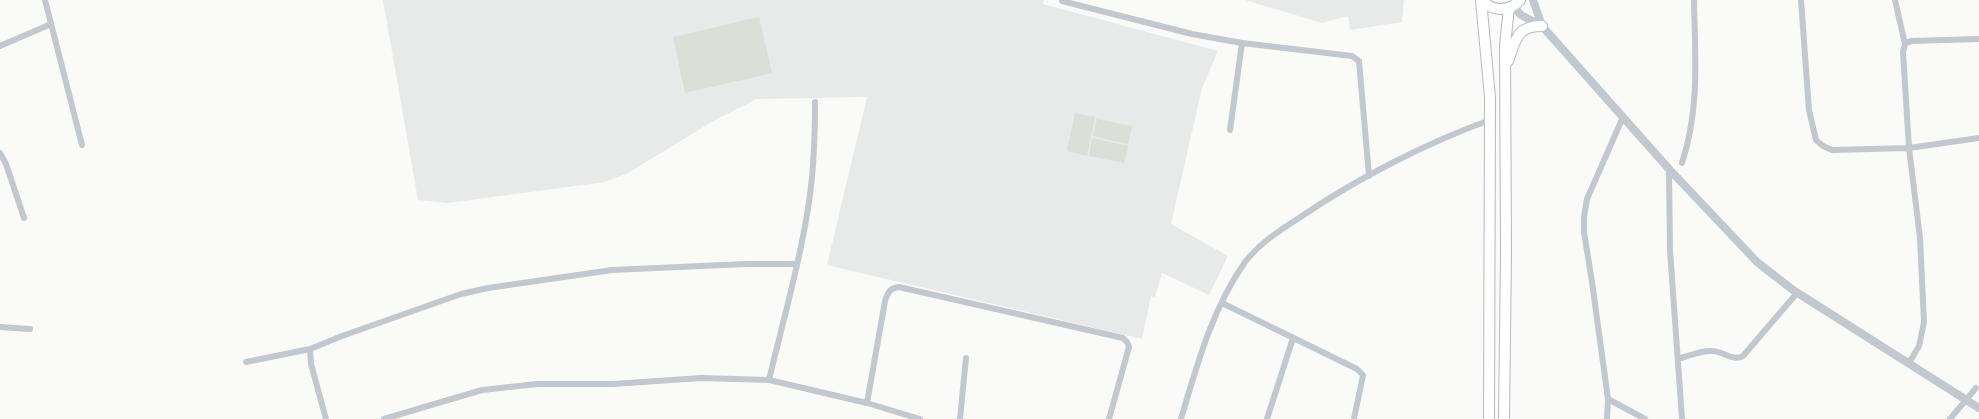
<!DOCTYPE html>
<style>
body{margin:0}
canvas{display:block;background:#fafaf8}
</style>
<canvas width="1979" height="419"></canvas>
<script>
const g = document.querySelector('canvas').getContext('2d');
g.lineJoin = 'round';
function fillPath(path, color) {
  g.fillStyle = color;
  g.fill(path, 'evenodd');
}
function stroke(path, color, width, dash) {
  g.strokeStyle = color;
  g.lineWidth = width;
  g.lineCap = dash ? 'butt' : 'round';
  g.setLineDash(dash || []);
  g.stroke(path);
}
fillPath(new Path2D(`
 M383 0H1044L1043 4 1218 51 1202 88 1171 224 1228 256 1209 295 1162 273 1155 297 1151 296 1142 339 827 265 867 97 757 99 715 120 628 173 605 182 448 203 418 200Z
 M1245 0H1404L1402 22 1350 30 1348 16 1322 23Z`), '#e8e9e9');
fillPath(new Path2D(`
 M759 17 772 73 685 93 673 37Z
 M1075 113 1095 117 1087 156 1067 151Z
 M1097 119 1132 126 1128 144 1093 136Z
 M1092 138 1128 146 1124 163 1089 156Z`), '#dadfd7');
const primary = new Path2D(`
 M1481 0 1490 97 1489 419
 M1482 0C1492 12 1509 12 1520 0
 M1508 61C1516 40 1516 26 1542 26
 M1504 419 1506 253 1505 45 1509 8`);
stroke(primary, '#b5babe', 12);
stroke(new Path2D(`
 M45 0 82 145
 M1801 0 1809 110 1816 140 1823 146 1832 150 1909 148 1979 138
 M1895 0 1905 44
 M1062 1 1192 34 1242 43 1352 56 1359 61 1369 176
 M0 46 51 24
 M1623 117 1587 199 1584 217V232L1592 282 1608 399 1645 419
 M1230 130 1242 43
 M0 153 6 164 24 218
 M1682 163C1700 108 1695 57 1694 0
 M1669 169 1670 250 1682 419
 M1222 303 1357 369 1363 375 1354 419
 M0 327 30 329
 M310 349 311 364 326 419
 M1678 359C1689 356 1701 350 1712 351 1723 351 1733 362 1743 356L1797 293
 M246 362 310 349 342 336 461 294 488 288 612 270 746 264H797
 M1909 363 1919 346 1924 322 1920 238 1909 148 1903 52 1905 44 1911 41 1979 39
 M769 380C783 321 800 262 809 202 814 169 815 136 815 102
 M867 403 885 301C888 292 890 288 899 287L1123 338 1127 342 1129 347 1109 419
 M384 419 482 390 537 384H613L701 378 769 380 867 403 920 419
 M960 419 966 358
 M1181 419C1197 365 1212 309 1245 262 1259 244 1280 230 1299 218 1356 179 1426 143 1490 120
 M1267 419 1293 338
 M1607 419 1608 399
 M1950 419 1976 388`), '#c3c8cc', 6);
stroke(new Path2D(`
 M1533 0 1542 26
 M1513 6 1521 15 1542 26 1669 169 1757 262 1793 290 1979 408`), '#c3c8cc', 8);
stroke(primary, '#fff', 10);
</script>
